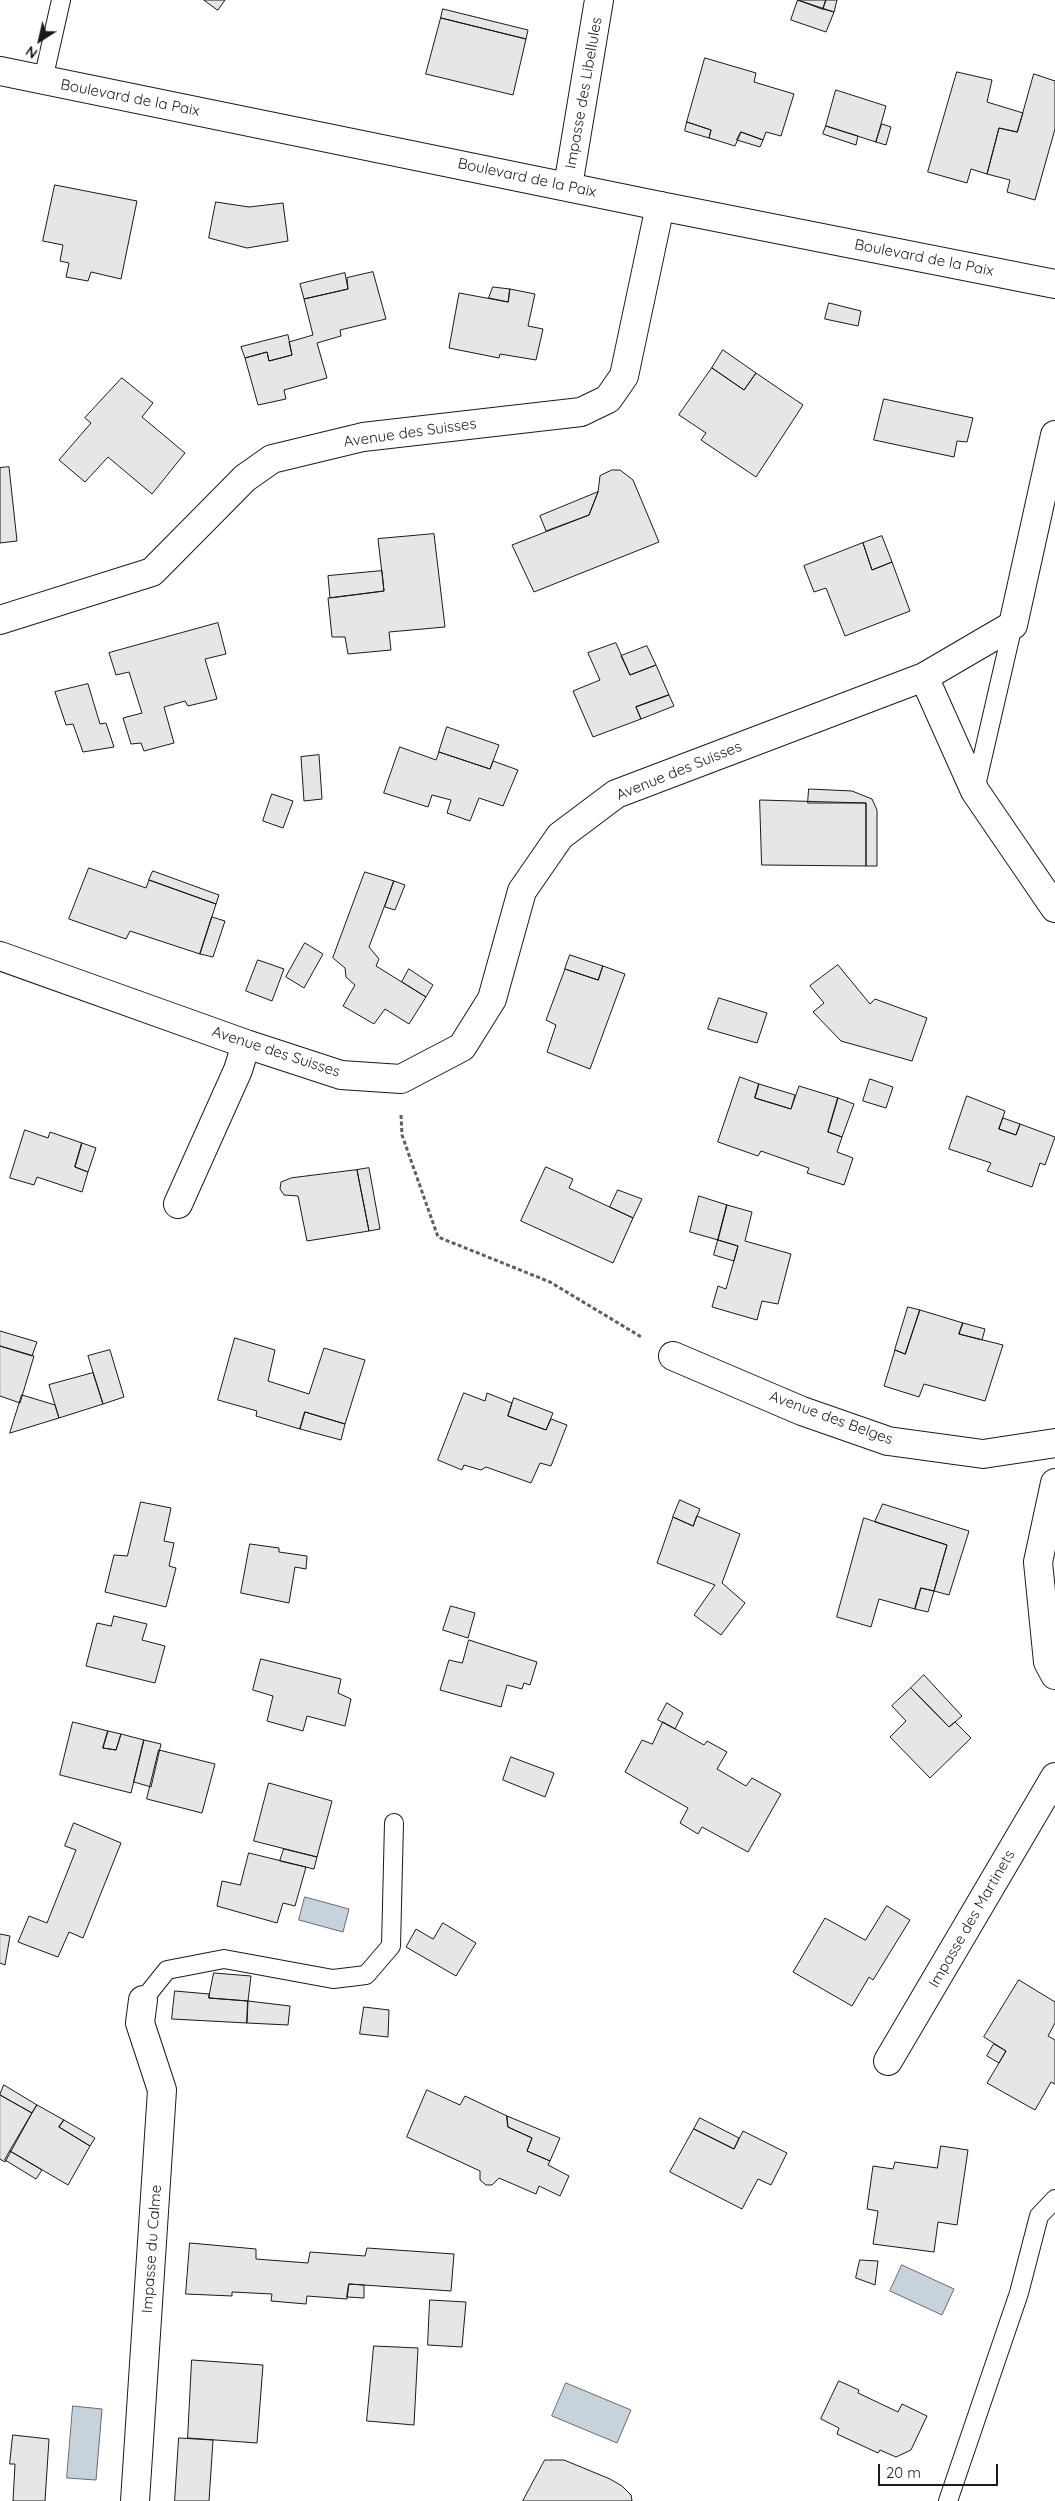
<!DOCTYPE html>
<style>
body{margin:0}
#map{position:relative;width:1055px;height:2501px;overflow:hidden;background:#fff;font-family:Quicksand,sans-serif}
canvas{display:block}
.north{position:absolute;left:15px;top:15px;width:50px;height:50px;-webkit-text-stroke:4px #fff;paint-order:stroke;rotate:215deg;font-size:14px;font-weight:700;line-height:20px;text-align:center;color:#1a1a1a}
.north::after{content:'';display:block;margin:auto;width:18px;height:22px;background:#1a1a1a;clip-path:polygon(50% 0,100% 100%,50% 72%,0 100%)}
.scale{position:absolute;left:878px;top:2464px;width:120px;height:22px;box-sizing:border-box;border:2px solid #1a1a1a;border-top:0;padding-left:6px;font-size:15px;line-height:18px;white-space:nowrap;color:#1a1a1a;-webkit-text-stroke:4px #fff;paint-order:stroke}
</style>
<div id="map">
<canvas width="1055" height="2501"></canvas>
<div class="north">N</div>
<div class="scale">20 m</div>
</div>
<script>
const g = document.querySelector('canvas').getContext('2d');
g.lineJoin = 'round';
function fillPath(path, color) {
  g.fillStyle = color;
  g.fill(path, 'evenodd');
}
function stroke(path, color, width, dash) {
  g.strokeStyle = color;
  g.lineWidth = width;
  g.lineCap = dash ? 'butt' : 'round';
  g.setLineDash(dash || []);
  g.stroke(path);
}
function label(font, color, halo, rows, align = 'center') {
  g.font = font + ' Quicksand,sans-serif';
  g.lineWidth = 4;
  g.setLineDash([]);
  g.textBaseline = 'middle';
  g.strokeStyle = halo;
  g.fillStyle = color;
  for (const [text, x, y, turn = 0] of rows) {
    g.save();
    g.translate(x, y);
    g.rotate((+turn || 0) * Math.PI / 180);
    g.textAlign = isNaN(turn) ? turn : align;
    if (halo) g.strokeText(text, 0, 0);
    g.fillText(text, 0, 0);
    g.restore();
  }
}
const water = new Path2D(`
 M305 1897 349 1909 343 1932 299 1920Z
 M902 2265 954 2289 942 2315 890 2291Z
 M566 2383 631 2410 617 2443 552 2416Z
 M73 2406 102 2409 96 2480 67 2478Z`);
fillPath(water, '#c6d2dc');
stroke(water, '#6a6a6a', 1);
const building = new Path2D(`
 M204 0H225L218 10Z
 M798 0H826L823 9Z
 M798 0 834 12 826 32 791 20Z
 M826 0H837L834 12 823 9Z
 M443 9 528 30 526 39 441 18Z
 M441 18 526 39 513 95 426 74Z
 M705 58 756 73 754 82 794 94 781 136 766 132 763 140 741 132 735 146 709 138 711 130 687 122Z
 M957 72 992 80 987 102 1023 113 1017 132 999 128 987 174 971 169 967 183 928 172Z
 M1034 74 1055 81V129L1035 200 1007 192 1010 180 987 174 999 128 1017 132Z
 M836 90 886 106 876 142 826 126Z
 M687 122 711 130 709 138 685 131Z
 M882 124 891 127 886 145 876 142Z
 M826 126 858 136 856 145 823 134Z
 M741 132 763 140 760 147 737 140Z
 M55 185 137 201 121 279 91 272 88 281 66 277 69 263 60 261 63 245 43 241Z
 M216 202 249 207 283 203 288 241 247 248 209 238Z
 M373 272 386 319 340 330 341 336 317 343 327 378 284 390 286 399 258 405 245 358 267 352 269 361 292 355 289 342 313 335 304 299 348 289 347 278Z
 M345 273 348 289 304 299 300 284Z
 M493 287 510 289 508 302 489 298Z
 M510 289 535 294 528 326 543 329 536 360 500 354 499 358 449 348 459 293 508 302Z
 M829 303 861 311 858 326 825 319Z
 M288 335 292 355 269 361 267 352 245 358 241 347Z
 M723 350 756 373 744 390 712 368Z
 M712 368 744 390 756 373 803 405 756 477 701 440 706 433 679 415Z
 M122 378 153 403 142 417 185 453 152 494 108 457 85 482 59 460 91 423 85 418Z
 M884 399 973 418 967 442 957 441 954 457 874 440Z
 M9 467 17 541 0 543V468Z
 M612 470H620L633 480 659 542 534 592 512 545 589 515 598 492 600 476Z
 M598 492 589 515 546 531 540 516Z
 M434 534 445 627 389 632 391 650 348 654 345 637H332L328 598 384 591 378 539Z
 M882 536 892 562 872 570 863 543Z
 M863 543 872 570 892 562 910 611 845 636 826 588 814 592 804 566Z
 M382 571 384 591 330 598 328 576Z
 M218 623 226 654 205 659 217 699 188 706 185 701 164 707 174 743 144 751 141 743 131 744 123 718 142 713 129 672 116 675 109 653Z
 M616 643 630 675 656 665 669 695 636 707 641 719 593 737 573 691 600 680 588 653Z
 M647 646 656 665 630 675 621 656Z
 M88 684 100 724 106 723 114 747 83 752 73 724 66 725 55 692Z
 M669 695 674 706 641 719 636 707Z
 M447 727 499 745 490 769 439 752Z
 M400 747 436 760 439 752 490 769 493 761 518 770 503 806 479 798 470 821 447 813 451 800 432 795 428 807 384 793Z
 M319 755 322 799 304 801 301 757Z
 M809 789 852 791 872 799 877 810V866H866V803H808Z
 M272 794 293 801 283 828 263 821Z
 M760 800 866 803V866L762 865Z
 M89 868 146 888 149 880 216 904 200 954 130 931 126 939 69 919Z
 M153 871 219 895 216 904 149 880Z
 M365 872 394 881 369 947 379 959 376 966 426 997 409 1024 385 1009 374 1024 343 1006 355 985 346 977 345 968 333 958Z
 M394 881 405 885 395 910 385 907Z
 M212 917 225 921 213 957 200 954Z
 M305 943 323 954 304 988 286 977Z
 M570 955 603 966 598 980 565 969Z
 M258 960 284 969 272 1001 246 991Z
 M838 965 870 1004 875 999 927 1018 912 1061 841 1041 813 1012 824 1003 810 986Z
 M603 966 625 974 590 1069 547 1052 556 1025 546 1020 565 969 598 980Z
 M409 969 433 985 426 997 402 982Z
 M719 998 767 1013 757 1043 708 1029Z
 M740 1077 759 1084 755 1098 791 1109 799 1086 838 1098 828 1132 842 1137 837 1152 853 1158 844 1185 807 1173 809 1168 761 1151 758 1156 718 1142Z
 M870 1079 893 1087 886 1108 863 1101Z
 M759 1084 795 1095 791 1109 755 1098Z
 M967 1096 1005 1111 999 1129 1016 1135 1020 1124 1055 1137 1045 1165 1040 1163 1032 1187 987 1171 991 1163 949 1149Z
 M838 1098 854 1104 842 1137 828 1132Z
 M1003 1118 1020 1124 1016 1135 999 1129Z
 M25 1130 48 1138 50 1132 82 1143 75 1167 88 1172 82 1192 37 1177 34 1185 10 1178Z
 M82 1143 96 1148 88 1172 75 1167Z
 M546 1167 573 1179 569 1188 633 1218 613 1263 521 1221Z
 M369 1168 380 1229 369 1231 357 1170Z
 M357 1170 369 1231 307 1241 298 1196 284 1195 280 1189 281 1182 291 1178Z
 M618 1190 642 1199 633 1218 610 1207Z
 M699 1196 727 1205 718 1240 690 1232Z
 M727 1205 752 1212 745 1241 791 1254 778 1304 762 1301 757 1320 712 1307 718 1286 726 1289 738 1246 718 1240Z
 M718 1240 738 1246 734 1261 714 1255Z
 M908 1307 920 1310 905 1354 895 1350Z
 M920 1310 963 1323 959 1334 1003 1345 985 1401 924 1384 919 1397 884 1386 895 1350 905 1354Z
 M963 1323 985 1329 982 1340 959 1334Z
 M0 1331 37 1342 32 1356 0 1346Z
 M235 1338 275 1350 268 1381 309 1394 324 1348 365 1360 345 1424 305 1412 300 1429 256 1416 257 1411 218 1400Z
 M0 1346 34 1356 20 1403 0 1396Z
 M110 1350 124 1397 103 1404 88 1356Z
 M93 1373 103 1404 59 1418 49 1385Z
 M464 1393 485 1401 487 1393 512 1403 508 1416 546 1430 551 1419 567 1425 551 1466 540 1463 531 1483 486 1467 481 1470 464 1465 462 1470 438 1460Z
 M22 1395 55 1405 59 1418 10 1433Z
 M514 1398 553 1413 546 1430 508 1416Z
 M305 1412 345 1424 341 1440 300 1429Z
 M680 1500 700 1509 693 1526 673 1517Z
 M141 1502 171 1508 164 1541 174 1543 169 1566 176 1568 166 1607 105 1592 114 1555 127 1556Z
 M883 1504 969 1531 949 1595 934 1591 947 1545 875 1522Z
 M697 1516 740 1534 722 1583 745 1603 721 1635 694 1615 715 1585 657 1563 673 1517 693 1526Z
 M864 1518 947 1545 934 1591 921 1588 915 1609 879 1599 871 1627 837 1617Z
 M250 1544 279 1548V1552L307 1556 306 1569 295 1567 289 1603 241 1593Z
 M921 1588 934 1591 928 1612 915 1609Z
 M451 1606 475 1613 468 1638 443 1630Z
 M114 1616 147 1624 142 1640 165 1646 155 1683 86 1666 97 1623 111 1626Z
 M469 1640 537 1662 530 1685 524 1683 522 1689 507 1685 501 1707 440 1690 449 1660 462 1663Z
 M261 1659 341 1679 338 1693 351 1699 345 1726 307 1716 303 1731 267 1721 273 1696 253 1690Z
 M924 1675 962 1716 949 1727 911 1688Z
 M911 1688 949 1727 955 1722 971 1738 930 1778 890 1737 906 1721 892 1706Z
 M667 1703 683 1713 675 1729 658 1720Z
 M73 1722 108 1731 103 1748 116 1750 121 1734 144 1740 131 1793 60 1775Z
 M663 1722 704 1745 707 1741 727 1752 717 1769 746 1786 752 1778 781 1794 748 1852 702 1827 698 1834 680 1823 688 1808 625 1772 642 1740 652 1744Z
 M108 1731 121 1734 116 1750 103 1748Z
 M144 1740 161 1744 151 1787 134 1782Z
 M159 1750 215 1764 202 1813 147 1799Z
 M511 1757 554 1773 545 1797 503 1780Z
 M269 1783 332 1801 317 1857 254 1841Z
 M74 1823 121 1843 83 1938 69 1932 58 1957 18 1942 29 1916 47 1923 76 1850 65 1846Z
 M284 1849 317 1857 314 1869 280 1861Z
 M249 1853 306 1867 295 1906 283 1903 277 1923 217 1906 222 1881 240 1885Z
 M887 1906 910 1920 873 1980 869 1977 852 2006 793 1972 825 1918 865 1940Z
 M443 1923 476 1943 456 1976 406 1947 416 1929 433 1939Z
 M0 1934 10 1936 5 1965 0 1963Z
 M214 1973 251 1976 248 2001 209 1998Z
 M1019 1980 1055 2002V2023L1048 2036 1055 2040V2084L1051 2082 1035 2110 987 2083 1006 2051 984 2037Z
 M175 1991 209 1994V1998L248 2001 247 2023 172 2019Z
 M248 2001 290 2006 288 2025 247 2023Z
 M364 2007 389 2010 388 2037 360 2034Z
 M994 2044 1006 2051 999 2063 987 2056Z
 M4 2085 37 2105 32 2113 0 2095Z
 M427 2090 460 2105 465 2096 507 2116 508 2127 532 2138 527 2151 550 2161 548 2165 569 2176 560 2196 539 2186 536 2194 499 2178 492 2185H486L480 2180V2171L407 2137Z
 M0 2095 32 2113 5 2162 0 2159Z
 M37 2105 64 2120 59 2127 90 2146 68 2185 10 2151Z
 M507 2116 560 2138 550 2161 527 2151 532 2138 508 2127Z
 M700 2118 739 2138 734 2149 694 2129Z
 M64 2120 95 2138 90 2146 59 2127Z
 M694 2129 734 2149 743 2131 787 2153 771 2185 758 2179 742 2209 670 2172Z
 M941 2146 968 2150 957 2225 938 2222 934 2252 873 2244 878 2211 867 2209 873 2166 893 2169 895 2162 937 2168Z
 M10 2151 42 2170 36 2179 5 2160Z
 M190 2243 256 2249V2259L308 2263 310 2252 365 2256 367 2248 454 2254 451 2291 349 2284 347 2299 307 2296 306 2304 271 2301 272 2294 232 2292V2296L186 2294Z
 M860 2260 878 2261 875 2285 856 2278Z
 M349 2284 364 2285V2298L347 2297Z
 M430 2300 466 2302 462 2347 428 2345Z
 M374 2346 418 2348 414 2425 367 2421Z
 M192 2360 263 2365 257 2443 188 2438Z
 M839 2381 859 2390 858 2393 898 2412 902 2404 927 2416 911 2450 896 2457 880 2450 878 2453 837 2434 839 2428 821 2419Z
 M13 2435 49 2439 45 2501H13L15 2464H10Z
 M179 2438 213 2440 209 2501H175Z
 M545 2460H564L610 2479 622 2486 631 2495 632 2501H523Z`);
fillPath(building, '#e6e6e6');
stroke(building, '#1a1a1a', 1);
const service = new Path2D(`
 M43 80 61 0
 M975 790 1013 625
 M143 2000 167 1970 224 1959 333 1979 366 1975 391 1946 394 1823
 M948 2501 1019 2293 1039 2216 1055 2199`);
const minor = new Path2D(`
 M568 186 599 0
 M0 620 152 572 245 478 272 459 363 437 581 412 608 399 624 376 660 206
 M924 677 975 791 1055 908
 M0 956 246 1044 341 1075 401 1079 462 1047 492 999 522 891 560 836 616 794 924 677 1013 625 1055 435
 M178 1204 238 1070 246 1044
 M673 1356 802 1411 888 1441 983 1454 1055 1443
 M1055 1483 1038 1562 1048 1662 1055 1675
 M888 2061 1055 1777
 M135 2501 162 2090 140 2023 143 2000`);
const tertiary = new Path2D(`
 M0 71 660 206 1055 284`);
stroke(service, '#1a1a1a', 20);
stroke(minor, '#1a1a1a', 30);
stroke(tertiary, '#1a1a1a', 30);
stroke(new Path2D(`
 M401 1115 402 1135 438 1237 550 1282 643 1338`), '#5f5f5f', 3, [4, 2.5]);
stroke(service, '#fff', 18);
stroke(minor, '#fff', 28);
stroke(tertiary, '#fff', 28);
label('15px', '#1a1a1a', '#fff', [
 ["Impasse des Libellules",584,93,-80],
 ["Boulevard de la Paix",130,98,11],
 ["Boulevard de la Paix",527,178,12],
 ["Boulevard de la Paix",924,258,11],
 ["Avenue des Suisses",410,433,-8],
 ["Avenue des Suisses",679,771,-22],
 ["Avenue des Suisses",276,1052,18],
 ["Avenue des Belges",831,1418,20],
 ["Impasse des Martinets",972,1919,-60],
 ["Impasse du Calme",152,2249,-86]
]);
</script>
